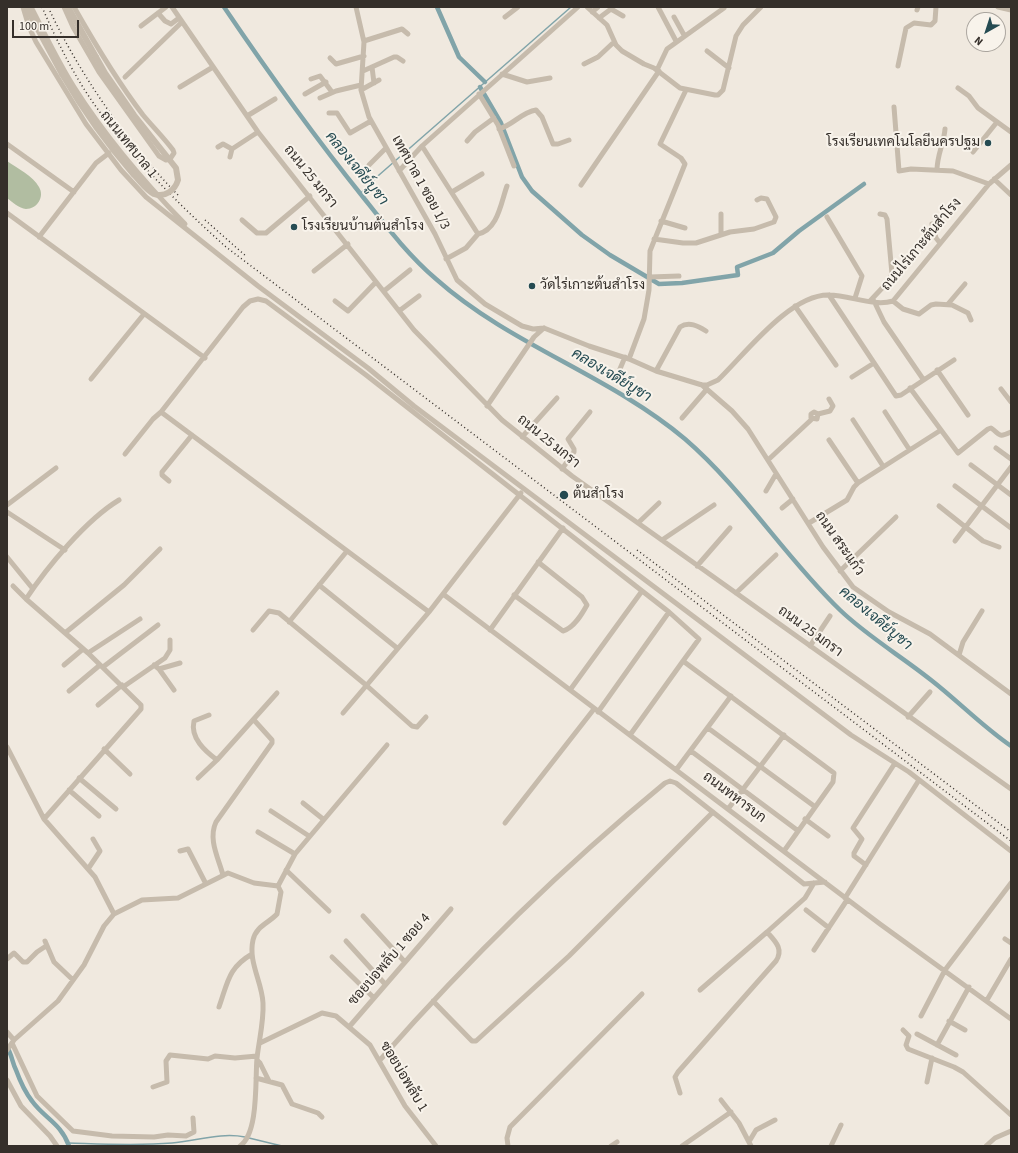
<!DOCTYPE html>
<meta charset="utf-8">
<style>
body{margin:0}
#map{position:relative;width:1018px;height:1153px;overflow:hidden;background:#f0e9df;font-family:"Source Sans 3",sans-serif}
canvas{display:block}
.frame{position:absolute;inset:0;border:8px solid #352f2a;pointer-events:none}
.north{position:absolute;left:966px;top:12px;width:40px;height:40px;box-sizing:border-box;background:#f8f3eb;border:1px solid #aaa59e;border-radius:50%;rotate:219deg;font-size:11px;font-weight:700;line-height:16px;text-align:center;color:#352f2a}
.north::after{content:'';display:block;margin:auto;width:14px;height:18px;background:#254b52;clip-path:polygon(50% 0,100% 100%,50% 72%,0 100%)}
.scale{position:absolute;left:12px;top:20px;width:67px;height:18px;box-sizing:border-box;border:2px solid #352f2a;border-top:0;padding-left:5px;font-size:12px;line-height:14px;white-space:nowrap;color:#352f2a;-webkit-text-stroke:3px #f8f3eb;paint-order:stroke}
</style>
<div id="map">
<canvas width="1018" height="1153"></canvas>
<div class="frame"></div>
<div class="north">N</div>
<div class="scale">100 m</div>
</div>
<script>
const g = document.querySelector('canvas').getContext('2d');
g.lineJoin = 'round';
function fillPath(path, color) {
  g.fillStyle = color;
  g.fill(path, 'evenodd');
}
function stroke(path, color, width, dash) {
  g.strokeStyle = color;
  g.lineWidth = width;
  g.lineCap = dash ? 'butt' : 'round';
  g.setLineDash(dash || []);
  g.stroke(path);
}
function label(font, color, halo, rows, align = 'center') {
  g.font = font + ' "Source Sans 3",Sarabun,sans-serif';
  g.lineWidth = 4;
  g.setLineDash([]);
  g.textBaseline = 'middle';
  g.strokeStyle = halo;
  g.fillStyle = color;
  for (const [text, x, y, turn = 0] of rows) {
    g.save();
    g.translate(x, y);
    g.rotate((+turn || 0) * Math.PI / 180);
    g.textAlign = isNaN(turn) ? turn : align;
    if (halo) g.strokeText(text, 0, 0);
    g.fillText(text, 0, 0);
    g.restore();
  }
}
fillPath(new Path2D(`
 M7 161C17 168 33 176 39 187 45 197 37 209 26 209 19 208 12 202 7 198Z`), '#b1bda1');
stroke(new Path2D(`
 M360 194 379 175 571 7
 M249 1138 282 1146
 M68 1143C102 1144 137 1146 172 1143 196 1141 221 1132 245 1137`), '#81a4a9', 1.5);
stroke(new Path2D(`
 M224 7C268 72 314 136 363 197 386 226 408 255 436 279 510 345 609 375 685 439 743 489 784 556 840 610 867 636 901 656 931 680 958 701 983 727 1011 746
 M437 7 459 57 485 82
 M480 87 501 123 522 177 532 191 582 235 610 255 659 284 682 283 738 275 737 267 773 253 799 231 864 184
 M7 1047C12 1055 12 1062 16 1070 20 1081 25 1092 32 1101 44 1118 61 1123 69 1146`), '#81a4a9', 4.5);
stroke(new Path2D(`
 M23 7 29 27 36 42 86 124 121 170 146 197 258 286 368 368 414 406 851 735 909 772 1011 851
 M31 7C45 34 58 62 74 87 105 136 145 183 185 224
 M64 7 73 27 99 72 159 156 166 160 170 159 174 153 173 150C164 138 153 127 143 115 117 81 95 44 74 7
 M172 7 258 132 414 330 502 420 572 476 1011 789
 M356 7 364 42 361 90 369 117 435 234 457 280 485 304 522 326 533 329 544 328 589 346 629 359 656 371 702 385H707L718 380C745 354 790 294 829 295 850 295 873 307 893 301L989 184 1011 165
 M587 7 607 25 616 45 622 51 644 64 654 68 680 88 715 95H718L723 90 736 36 743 25 761 7
 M658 7 676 41
 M998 7 1011 10
 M917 10 918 7
 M592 12 598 7
 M158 13 165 21 171 24 179 18
 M505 17 518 7
 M674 17 684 35
 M599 18 611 9 623 16
 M141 26 166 7
 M364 41 402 29 408 34
 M707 51 729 68
 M330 58 336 64 364 56
 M584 64 598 57 614 42
 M898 66 906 28 914 23 931 25 935 21 936 7
 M372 67 374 83
 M657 70 667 49 724 8
 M363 71 394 57H397L403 61
 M502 74 527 82 550 78
 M125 77 182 22
 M311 79 320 76 332 92
 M180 87 213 67
 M958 88 969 96 978 108 1011 132
 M361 90 379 80
 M305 94 326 82
 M479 94 498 125 514 166
 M320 98 336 91 361 85
 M894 107 899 171 911 169 953 171 989 184
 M329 113H337L350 133 371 121
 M247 116 275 99
 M499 129C513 125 522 112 536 110L542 117 553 144H558L569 140
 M467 141 475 132 494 118
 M7 144 74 192
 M422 146 478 234 466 248 446 259
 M218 147 223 144 232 149
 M973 152 997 122
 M230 157 232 149 258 132
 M369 165 386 148
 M937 170C937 155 944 143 945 129
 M399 171 422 146 578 7
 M994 179 1011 195
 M581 185 659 71
 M452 192 482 174
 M7 213 205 358
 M721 214V234
 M827 217 862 276 855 298
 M242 220 257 233H266L310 196
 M661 221 685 228
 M932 224 936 238 940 243
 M478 234C498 230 501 202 507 186
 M39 237 96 163 109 153
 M654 239 683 243H696L730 232 754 229 774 222 776 217 767 199 761 198 757 200
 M314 271 348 244
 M650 277 679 276
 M384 291 410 270
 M829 295 896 396 901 395 954 360
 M335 301 348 311 376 282
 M870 301 885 285 892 274 887 219 885 215 880 214
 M874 301 884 322 923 379
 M893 301 903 309 919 314 931 305 936 304 952 305 968 313 971 320
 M948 304 965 284
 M795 306 836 365
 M399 311 419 296
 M629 359 644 319 649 290 650 251 685 164 681 158 660 144 686 90
 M937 370 968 415
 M656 371 680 327C689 321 698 326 706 331
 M617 376 625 357
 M852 377 874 363
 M91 379 144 314
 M702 385 732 411 748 429 823 547 853 587 889 612 930 634 1011 694
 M910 388 941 430
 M1001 389 1011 402
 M487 406 534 337 544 328
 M885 412 909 449
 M818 414 817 419 811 418V414L814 412 818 414 830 411 833 406 829 399
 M682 418 707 389
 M853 420 883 466
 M522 437 557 398
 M829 440 858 483
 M996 448 1011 459
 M125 454 153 419 161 412
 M768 460 812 419
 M971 465 1011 495
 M562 469 574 452V449L568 439 590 412
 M169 481 162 475V472L192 435
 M955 486 1011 528
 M766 491 776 474
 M7 505 56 468
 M939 506 983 541 999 547
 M782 508 793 499
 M7 512 65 550
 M638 523 659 503
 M809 523 847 500 854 487 858 483 941 430 958 453 988 429 991 428C1001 435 998 438 1011 432
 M662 540 714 505
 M955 541 1011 467
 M7 557 33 589
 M697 566 730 528
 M840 571 896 517
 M319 585 397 648
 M13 586 26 599
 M736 593 776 555
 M443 594 880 924 1011 1019
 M514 595 563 631C574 628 582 614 587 605L582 597 538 562
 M429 612 161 412 243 307 250 301 258 299 266 301 366 375 669 612 699 639 683 661 834 773 833 782 784 851
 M289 622 347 551
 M253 630 269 611 279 613 366 685 412 726 417 727 426 717
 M490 630 563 528
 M65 633 124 585 160 549
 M810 646 830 616
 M88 653 140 619
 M959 655 963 642 982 611
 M64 665 83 649
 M154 665 159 669 180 663
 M103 667 158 625
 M159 669 174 690
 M123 687 165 658 170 650V640
 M570 690 642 591
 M69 691 100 665
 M98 705 122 685
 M598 712 669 612
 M343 713 429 612 521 493
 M209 715 194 721C190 738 205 751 217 760
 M908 717 930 692
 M708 728 814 806
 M630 735 683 661
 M7 747 44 819
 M104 749 130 774
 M691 751 797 830
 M676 770 731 696
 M79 778 116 809
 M198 778 217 760 277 693
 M69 790 99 816
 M303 803 323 819
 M728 809 784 735
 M271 811 309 836
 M805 819 828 836
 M505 823 594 709
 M258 832 295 854
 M180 851 188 849 206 884
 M866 865 854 856V853L862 839 853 828 895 763
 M88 869 100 851 93 839
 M286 870 329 911
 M223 875C218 857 208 839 216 822L272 743V740L254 720
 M278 886 295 854 387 745
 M845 898 919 780
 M806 910 829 928
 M114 914 95 877 44 819 141 709V705L88 653 26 599C47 567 86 520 119 500
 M363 916 404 961
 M1005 939 1011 943
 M45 941 54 962 73 980
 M346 941 385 984
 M814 950 847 900
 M332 957 373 997
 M7 959 14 953 23 962H27L37 952 46 946
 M700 990 767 932
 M987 1000 1011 959
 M433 1001 472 1041H476L569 956 713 812
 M219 1007C228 982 228 968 252 954
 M921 1016 945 970 1011 883
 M949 1021 965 1030
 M349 1027 451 909
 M903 1030 909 1036 906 1045 908 1049 954 1067 963 1072 1011 1115
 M7 1032 14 1040
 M917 1034 956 1055
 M12 1043 37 1096 73 1131 112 1136 154 1137 168 1135 186 1136 194 1132 193 1118
 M260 1043 322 1013 336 1016 370 1045 405 1106 436 1146
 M937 1045 969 987
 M7 1050 14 1040 58 1001 84 965 104 926 114 914 142 900 178 898 228 873 254 883 278 886 281 892 277 914C269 923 256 926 253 940 248 962 262 982 263 1003 264 1021 259 1040 257 1058 255 1079 259 1133 240 1146
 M257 1060 260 1063 269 1081
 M380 1060C466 962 564 866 665 783L670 781 676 783 804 884 825 882
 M256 1078 282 1085 292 1104 318 1113 322 1117
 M7 1080 21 1106 50 1136 57 1146
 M927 1082 932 1058
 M153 1087 167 1082 166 1061 170 1055 208 1059 215 1056 235 1058 257 1056
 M680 1093 675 1077 678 1072 776 961C784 949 775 941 767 932L805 898 814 883
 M721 1100 739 1123 751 1146
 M750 1140 756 1130 775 1120
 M508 1146 507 1138 510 1127 642 994
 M611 1146 617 1142
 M682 1146 731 1112
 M831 1146 841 1125
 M986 1146 995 1138 1011 1131`), '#c6bbac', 5);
stroke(new Path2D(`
 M26 7 62 74
 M68 7 96 57`), '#c6bbac', 6);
stroke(new Path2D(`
 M42 7C56 39 72 72 92 101 130 156 177 203 226 247L1011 841
 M50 11C80 75 130 147 180 197
 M205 220 247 257
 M637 550 1011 832`), '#352f2a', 1.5, [1, 3]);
stroke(new Path2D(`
 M62 74C83 110 107 144 134 175 140 181 146 190 154 194 165 198 175 190 178 180L176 168 134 115 105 73 96 57`), '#c6bbac', 6);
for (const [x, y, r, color] of [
 [988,143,4,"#254b52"],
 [294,227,4,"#254b52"],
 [532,286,4,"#254b52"],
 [564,495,5,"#254b52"]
]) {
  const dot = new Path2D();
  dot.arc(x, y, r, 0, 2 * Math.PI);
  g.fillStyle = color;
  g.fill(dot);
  stroke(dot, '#f8f3eb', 1.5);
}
label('14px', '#352f2a', '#f8f3eb', [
 ["โรงเรียนเทคโนโลยีนครปฐม",980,143,"right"],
 ["โรงเรียนบ้านต้นสำโรง",302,227],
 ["วัดไร่เกาะต้นสำโรง",540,286],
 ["ต้นสำโรง",573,495]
], 'left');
label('14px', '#352f2a', '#f8f3eb', [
 ["ถนนเทศบาล 1",128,145,51],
 ["ถนน 25 มกรา",310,177,51],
 ["เทศบาล 1 ซอย 1/3",420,183,61],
 ["ถนนไร่เกาะต้นสำโรง",922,245,-50],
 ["ถนน 25 มกรา",548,442,39],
 ["ถนน สระแก้ว",839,544,55],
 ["ถนน 25 มกรา",810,632,36],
 ["ถนนทหารบก",734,798,37],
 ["ซอยบ่อพลับ 1 ซอย 4",390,960,-49],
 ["ซอยบ่อพลับ 1",403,1077,59]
]);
label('italic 15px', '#254b52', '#f8f3eb', [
 ["คลองเจดีย์บูชา",356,169,51],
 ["คลองเจดีย์บูชา",611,376,31],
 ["คลองเจดีย์บูชา",875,619,40]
]);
</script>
